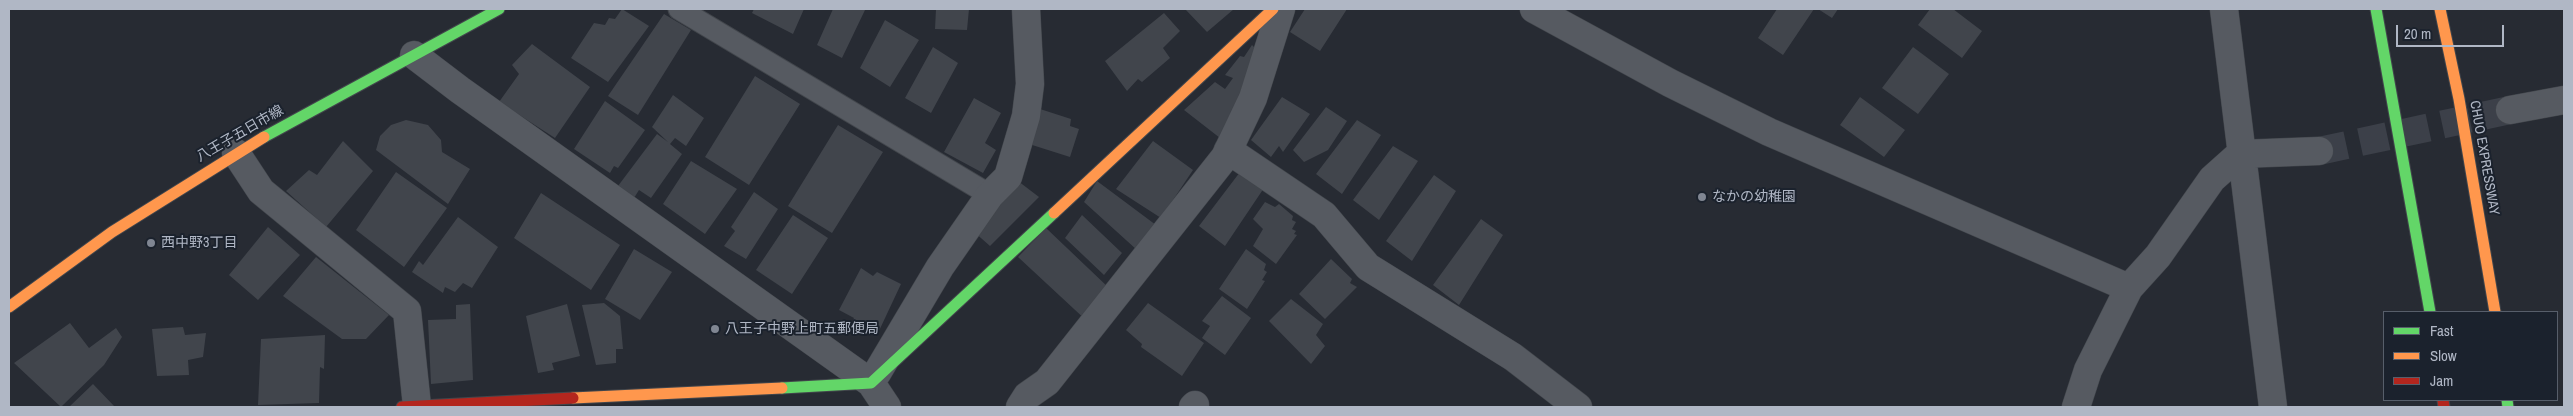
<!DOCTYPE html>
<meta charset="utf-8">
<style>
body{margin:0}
#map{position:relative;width:2573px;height:416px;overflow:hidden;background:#272b33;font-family:"Archivo Narrow",sans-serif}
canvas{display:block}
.frame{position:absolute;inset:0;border:10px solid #b0b7c5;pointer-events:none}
.legend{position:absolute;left:2383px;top:311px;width:175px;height:90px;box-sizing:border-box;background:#1b222d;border:1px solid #575e6a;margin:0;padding:6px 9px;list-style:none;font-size:15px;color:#b0b7c5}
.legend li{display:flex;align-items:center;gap:10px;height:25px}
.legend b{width:25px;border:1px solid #575e6a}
.scale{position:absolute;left:2396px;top:25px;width:108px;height:22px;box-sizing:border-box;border:2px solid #b0b7c5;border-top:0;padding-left:6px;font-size:15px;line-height:18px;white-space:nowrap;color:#b0b7c5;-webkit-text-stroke:4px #1b222d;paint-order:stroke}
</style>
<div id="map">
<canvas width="2573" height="416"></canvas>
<div class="frame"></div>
<ul class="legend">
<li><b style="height:6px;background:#63d668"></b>Fast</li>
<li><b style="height:6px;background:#ff974d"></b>Slow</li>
<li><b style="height:6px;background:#b3261e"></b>Jam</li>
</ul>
<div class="scale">20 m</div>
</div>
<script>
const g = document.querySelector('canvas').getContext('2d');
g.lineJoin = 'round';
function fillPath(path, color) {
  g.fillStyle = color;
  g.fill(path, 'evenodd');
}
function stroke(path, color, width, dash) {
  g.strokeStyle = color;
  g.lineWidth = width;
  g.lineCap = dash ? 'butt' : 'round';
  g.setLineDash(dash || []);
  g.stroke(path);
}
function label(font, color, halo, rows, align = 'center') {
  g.font = font + ' "Archivo Narrow","Noto Sans JP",sans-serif';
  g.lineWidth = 4;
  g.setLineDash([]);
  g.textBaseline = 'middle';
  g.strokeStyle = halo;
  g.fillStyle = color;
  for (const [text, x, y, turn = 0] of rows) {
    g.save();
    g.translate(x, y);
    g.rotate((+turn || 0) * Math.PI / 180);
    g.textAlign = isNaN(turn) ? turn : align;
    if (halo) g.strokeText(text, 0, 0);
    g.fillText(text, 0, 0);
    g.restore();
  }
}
fillPath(new Path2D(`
 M622 9 649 26 608 82 571 58 594 23 605 25 609 18 615 19Z
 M754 9H804L793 34 752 13Z
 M833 9 865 10 842 58 817 45Z
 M936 9H969L967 30 935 29Z
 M1185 9H1234L1207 32Z
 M1305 9H1347L1320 51 1290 32Z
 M1777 9H1814L1783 55 1758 38Z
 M1818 9H1838L1832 18Z
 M1930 9H1953L1982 31 1962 58 1918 25Z
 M1164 13 1180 31 1163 48 1170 58 1142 82 1138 79 1127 91 1105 61Z
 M664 14 691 30 638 115 608 96Z
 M885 20 919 40 890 87 860 68Z
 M532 44 590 87 555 138 499 102 519 74 512 65Z
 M1252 45 1261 54 1244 91 1238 96 1241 99 1220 138 1184 110 1215 82 1225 89 1233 78 1225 75 1240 56 1244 57Z
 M933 47 958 63 931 113 905 98Z
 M1913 47 1949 74 1918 114 1882 88Z
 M755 76 800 104 749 185 705 157Z
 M673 95 704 118 686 146 675 138 670 144 682 154 651 198 639 190 634 198 618 186 657 134 668 142 652 127Z
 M1282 97 1310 114 1283 152 1279 146 1271 157 1251 140Z
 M1860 97 1905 130 1884 157 1840 125Z
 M974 98 1001 113 985 143 996 150 983 173 944 152Z
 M605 101 645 130 618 168 614 166 610 173 574 149Z
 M1326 107 1347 121 1328 150 1304 162 1293 150Z
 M1040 109 1071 119 1070 126 1079 129 1070 157 1029 144Z
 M406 120 428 125 441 140 442 152 470 169 448 204 376 150 380 136 391 125Z
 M1357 120 1381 135 1342 194 1316 174Z
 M838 125 883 152 832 233 788 206Z
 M343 141 373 171 326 227 286 191 309 170 317 175Z
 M1153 141 1193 170 1161 218 1116 189Z
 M1393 146 1418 161 1379 220 1353 200Z
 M691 161 737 189 705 234 663 204Z
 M396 172 447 208 404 267 356 230Z
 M1240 172 1264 188 1225 246 1199 226Z
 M1434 175 1456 191 1412 261 1386 241Z
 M1018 181 1039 197 990 246 973 231Z
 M1097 181 1160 228 1137 250 1084 202Z
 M754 192 778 209 746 259 724 246 735 231 731 227Z
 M541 193 620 245 591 290 514 238Z
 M1265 202 1275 207 1279 204 1293 216 1292 220 1296 222 1292 229 1296 231 1294 234 1297 235 1276 264 1253 246 1263 229 1253 219Z
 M793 215 828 238 792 294 756 270Z
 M1082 215 1122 253 1104 275 1065 238Z
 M458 217 498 247 472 288 463 283 455 292 445 287 443 293 412 272 419 261 423 265Z
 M1481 219 1503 235 1459 305 1433 285Z
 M268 227 300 255 258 300 229 275Z
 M1046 228 1109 288 1088 322 1018 257Z
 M634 249 672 272 640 320 605 299Z
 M1246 249 1266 264 1264 270 1267 272 1262 280 1265 281 1247 309 1219 289Z
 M316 257 389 315 366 339H342L283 296Z
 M1331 259 1352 279 1350 283 1357 287 1325 319 1299 294Z
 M861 268 873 276 877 272 901 284 878 333 852 322 854 318 839 310Z
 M1222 296 1251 318 1225 355 1202 338 1210 326 1202 321Z
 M1291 299 1323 324 1316 335 1325 346 1311 364 1269 321Z
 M604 303 620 316 623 349H616V363L596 365 582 305Z
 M1148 303 1204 343 1182 376 1141 347 1142 344 1126 330Z
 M470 304 473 380 431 384 428 320 456 319V305Z
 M567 304 580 356 552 363 554 370 538 373 526 316Z
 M70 323 89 348 116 328 122 337 104 365 61 407 14 363Z
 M183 327 185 335 206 333 203 357 188 360 189 375 157 376 152 329Z
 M325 335 324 369 320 367 319 403 258 405 261 339Z
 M93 384 115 407H69Z`), '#41454c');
stroke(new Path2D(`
 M2319 151 2510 110`), '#3c4049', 28, [28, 14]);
const lane = new Path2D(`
 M679 9 990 195`);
const street = new Path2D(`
 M1534 9 1670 83 1769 132 2129 288
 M2224 9 2273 407
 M414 55 460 90 871 383 887 407
 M2510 110 2564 100
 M1228 150 1324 215 1368 267 1513 357 1578 407
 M236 153 261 191 407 311 417 406
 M877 373 940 267 990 195 1008 177 1026 116 1030 84 1026 9
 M1020 407 1027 396 1047 382 1225 157 1253 98 1281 9
 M1193 407 1195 405
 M2076 407 2088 370 2129 288 2158 256 2212 179 2240 154 2319 151`);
const fast = new Path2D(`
 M2376 9 2430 312
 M264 137 499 9
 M782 388 871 383 1054 213
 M2507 400 2508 407`);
const slow = new Path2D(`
 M2440 9 2459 99 2495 312
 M1054 213 1273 9
 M9 307 112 232 264 137
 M573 398 782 388`);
const jam = new Path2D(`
 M2443 400 2444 407
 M402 407 573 398`);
stroke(lane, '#42464c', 23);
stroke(street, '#42464c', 29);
stroke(fast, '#42464c', 13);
stroke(slow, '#42464c', 13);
stroke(jam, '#42464c', 13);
stroke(lane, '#565a61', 21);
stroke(street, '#565a61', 28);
stroke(fast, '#63d668', 11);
stroke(slow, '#ff974d', 11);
stroke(jam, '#b3261e', 11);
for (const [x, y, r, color] of [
 [1702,197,5,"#808692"],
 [151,243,5,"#808692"],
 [715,329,5,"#808692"]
]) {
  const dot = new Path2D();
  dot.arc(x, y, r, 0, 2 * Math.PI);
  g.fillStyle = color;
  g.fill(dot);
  stroke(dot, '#1b222d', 2);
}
label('14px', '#b0b7c5', '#1b222d', [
 ["八王子五日市線",240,134,-30],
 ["CHUO EXPRESSWAY",2484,158,80]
]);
label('14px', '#b0b7c5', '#1b222d', [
 ["なかの幼稚園",1712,197],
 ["西中野3丁目",161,243],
 ["八王子中野上町五郵便局",725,329]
], 'left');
</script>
